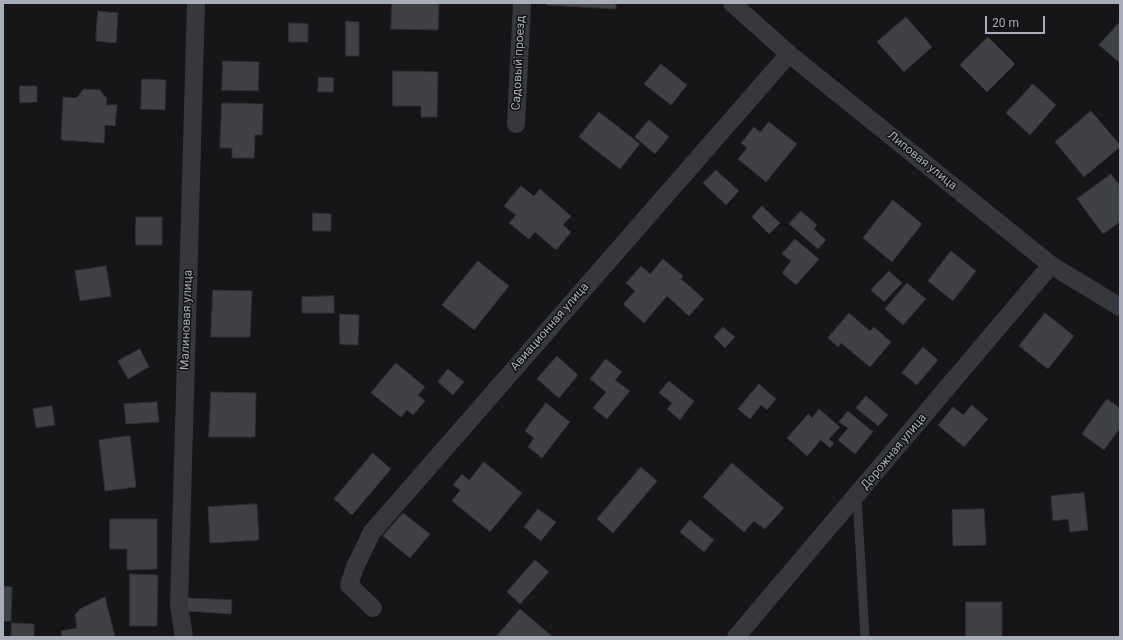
<!DOCTYPE html>
<meta charset="utf-8">
<style>
body{margin:0}
#map{position:relative;width:1123px;height:640px;overflow:hidden;background:#161618;font-family:Roboto,sans-serif}
canvas{display:block}
.frame{position:absolute;inset:0;border:4px solid #a8adb8;pointer-events:none}
.scale{position:absolute;left:985px;top:16px;width:60px;height:18px;box-sizing:border-box;border:2px solid #a8adb8;border-top:0;padding-left:5px;font-size:12px;line-height:14px;white-space:nowrap;color:#a8adb8;-webkit-text-stroke:3px #111113;paint-order:stroke}
</style>
<div id="map">
<canvas width="1123" height="640"></canvas>
<div class="frame"></div>
<div class="scale">20 m</div>
</div>
<script>
const g = document.querySelector('canvas').getContext('2d');
g.lineJoin = 'round';
function fillPath(path, color) {
  g.fillStyle = color;
  g.fill(path, 'evenodd');
}
function stroke(path, color, width, dash) {
  g.strokeStyle = color;
  g.lineWidth = width;
  g.lineCap = dash ? 'butt' : 'round';
  g.setLineDash(dash || []);
  g.stroke(path);
}
function label(font, color, halo, rows, align = 'center') {
  g.font = font + ' Roboto,sans-serif';
  g.lineWidth = 3;
  g.setLineDash([]);
  g.textBaseline = 'middle';
  g.strokeStyle = halo;
  g.fillStyle = color;
  for (const [text, x, y, turn = 0] of rows) {
    g.save();
    g.translate(x, y);
    g.rotate((+turn || 0) * Math.PI / 180);
    g.textAlign = isNaN(turn) ? turn : align;
    if (halo) g.strokeText(text, 0, 0);
    g.fillText(text, 0, 0);
    g.restore();
  }
}
const building = new Path2D(`
 M392 3H439L438 30 391 29Z
 M547 3H616V9L547 5Z
 M98 11 118 13 116 43 96 41Z
 M906 17 932 47 904 72 877 42Z
 M346 21 359 22V56H346Z
 M1120 22V63L1099 45Z
 M289 23 308 24V42H289Z
 M988 37 1015 64 987 92 960 65Z
 M223 61 259 62 258 91 222 90Z
 M661 64 687 85 671 105 644 84Z
 M393 71 438 72 437 117H421V106H393Z
 M319 77 334 78 333 92H318Z
 M142 79 166 80 165 110 141 109Z
 M1033 84 1056 105 1030 135 1006 113Z
 M20 86H37V102L20 103Z
 M84 89 100 90 107 99 106 105H117L115 126 105 125 104 143 61 140 63 97 76 98Z
 M222 103 263 104 262 135H255L254 158H232V148H220Z
 M1091 111 1120 145V147L1084 177 1055 142Z
 M599 112 640 144 620 169 579 137Z
 M649 120 669 137 655 154 635 137Z
 M769 122 797 144 766 182 738 159 747 148 741 143 754 127 760 132Z
 M716 170 739 191 726 205 703 183Z
 M1111 174 1120 186V222L1103 234 1077 199Z
 M521 186 534 196 540 189 571 216 563 225 571 232 556 250 535 232 529 239 509 223 516 215 504 206Z
 M893 200 922 224 892 262 863 238Z
 M762 206 780 223 769 234 752 217Z
 M801 211 817 225 814 229 826 240 818 249 789 224Z
 M313 213 331 214V231H313Z
 M136 217H162V245H136Z
 M795 239 819 259 796 285 782 273 791 261 782 254Z
 M951 251 976 271 953 301 928 281Z
 M663 259 683 276 681 279 704 299 689 316 667 296 644 323 623 304 635 291 626 283 641 266 650 274Z
 M478 261 509 286 474 330 442 305Z
 M106 266 111 296 80 301 75 271Z
 M889 271 902 283 884 302 871 290Z
 M907 283 926 299 903 325 885 309Z
 M213 290 252 291 250 337H211Z
 M334 296V313H302V297Z
 M849 313 870 331 874 327 891 342 870 367 841 343 838 347 828 338Z
 M1045 313 1074 336 1048 369 1019 346Z
 M340 314 359 315 358 345 340 344Z
 M723 327 735 337 725 348 714 337Z
 M923 347 938 360 917 385 902 373Z
 M140 349 149 367 128 379 118 361Z
 M557 356 578 375 559 398 537 379Z
 M606 359 622 372 615 380 630 391 607 419 593 408 606 392 590 379Z
 M396 363 425 387 418 395 425 401 413 415 407 410 401 417 371 393Z
 M448 369 464 382 453 395 438 382Z
 M669 381 694 401 680 420 667 409 672 403 659 393Z
 M759 384 776 399 767 410 761 405 750 419 738 409Z
 M211 392 256 393 255 437H209Z
 M866 396 888 415 878 426 856 408Z
 M1107 399 1120 408V428L1104 450 1082 434Z
 M157 402 159 422 126 424 124 404Z
 M546 403 570 422 542 458 528 447 534 438 525 431Z
 M972 405 988 419 964 447 938 425 953 407 963 415Z
 M52 406 55 425 36 428 33 409Z
 M819 409 840 427 829 439 834 443 830 448 821 440 807 456 787 438 808 414 812 418Z
 M848 411 873 432 855 454 838 440 848 428 839 422Z
 M130 436 136 487 105 491 99 440Z
 M373 453 391 469 352 515 334 499Z
 M484 462 522 493 490 532 452 501 460 490 453 485 462 474 469 480Z
 M732 463 784 508 765 529 754 521 744 532 703 497Z
 M641 467 657 481 613 533 597 519Z
 M1084 493 1088 530 1070 532 1068 519 1053 521 1051 496Z
 M257 504 259 540 210 543 208 507Z
 M538 509 556 522 541 541 524 527Z
 M984 509 986 545 953 546 952 510Z
 M403 513 430 534 410 558 383 536Z
 M110 519H157V569L127 570V549H110Z
 M690 520 714 540 704 552 680 532Z
 M535 560 549 572 520 604 507 592Z
 M130 574 158 575 157 626H130Z
 M3 586 12 587 11 621H3Z
 M105 597 115 637H62L61 631 77 628 75 615 80 609Z
 M188 598 232 600 231 614 187 611Z
 M966 602H1002V637H966Z
 M520 609 553 637H496Z
 M12 623 34 624V637H11Z`);
fillPath(building, '#404145');
stroke(building, '#303034', 1);
stroke(new Path2D(`
 M857 496 865 637`), '#37383d', 9);
stroke(new Path2D(`
 M732 3 789 54 1051 265 1120 307
 M516 124 522 3
 M373 608 349 585 355 567 372 532 789 54
 M184 637 179 605 196 3
 M736 637 1051 265`), '#37383d', 18);
label('12px', '#a8adb8', '#111113', [
 ["Садовый проезд",519,63,-87],
 ["Липовая улица",922,161,39],
 ["Малиновая улица",187,320,-88],
 ["Авиационная улица",550,327,-49],
 ["Дорожная улица",894,452,-50]
]);
</script>
